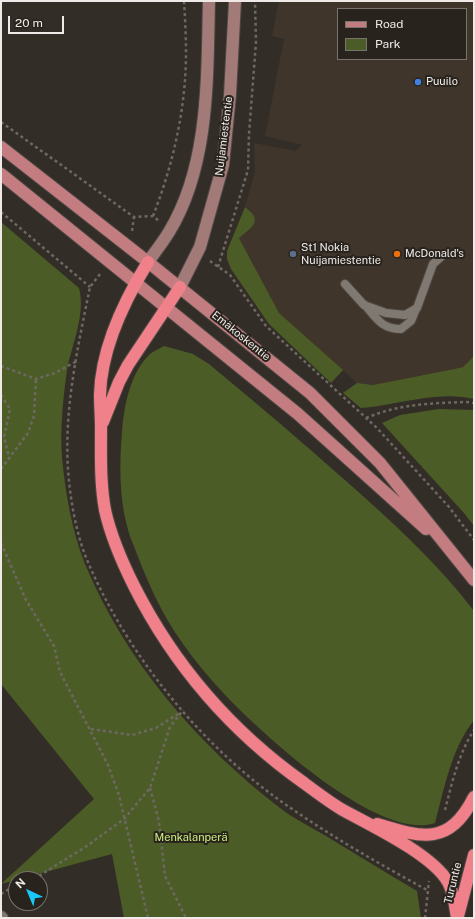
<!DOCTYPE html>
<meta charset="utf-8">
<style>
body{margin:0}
#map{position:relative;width:475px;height:919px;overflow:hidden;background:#332d27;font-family:"Public Sans",sans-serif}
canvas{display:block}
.frame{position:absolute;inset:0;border:2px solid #efeae7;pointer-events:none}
.legend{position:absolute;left:337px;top:8px;width:130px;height:52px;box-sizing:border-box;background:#29231e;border:1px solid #78736e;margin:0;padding:5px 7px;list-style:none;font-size:12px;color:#efeae7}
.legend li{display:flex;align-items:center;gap:8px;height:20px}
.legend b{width:20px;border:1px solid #78736e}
.north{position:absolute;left:8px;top:871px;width:40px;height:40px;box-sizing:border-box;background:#29231e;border:1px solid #78736e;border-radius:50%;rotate:316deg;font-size:11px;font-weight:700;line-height:16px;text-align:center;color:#efeae7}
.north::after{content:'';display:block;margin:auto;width:14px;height:18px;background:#17cafb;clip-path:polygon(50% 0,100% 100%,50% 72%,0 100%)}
.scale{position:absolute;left:8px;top:16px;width:56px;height:18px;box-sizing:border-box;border:2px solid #efeae7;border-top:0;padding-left:5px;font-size:12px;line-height:14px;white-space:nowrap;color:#efeae7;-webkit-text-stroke:3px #29231e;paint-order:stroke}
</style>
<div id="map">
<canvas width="475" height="919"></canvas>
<div class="frame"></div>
<ul class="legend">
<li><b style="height:5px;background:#c37d80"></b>Road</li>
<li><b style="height:11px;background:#4c5c26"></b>Park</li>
</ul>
<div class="north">N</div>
<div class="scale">20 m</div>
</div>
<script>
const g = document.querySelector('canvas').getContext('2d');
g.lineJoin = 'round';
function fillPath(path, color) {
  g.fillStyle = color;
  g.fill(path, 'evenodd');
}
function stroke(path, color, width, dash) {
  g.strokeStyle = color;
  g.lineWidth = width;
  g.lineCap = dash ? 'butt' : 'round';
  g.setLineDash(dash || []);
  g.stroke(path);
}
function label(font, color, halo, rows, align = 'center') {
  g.font = font + ' "Public Sans",sans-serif';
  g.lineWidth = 4;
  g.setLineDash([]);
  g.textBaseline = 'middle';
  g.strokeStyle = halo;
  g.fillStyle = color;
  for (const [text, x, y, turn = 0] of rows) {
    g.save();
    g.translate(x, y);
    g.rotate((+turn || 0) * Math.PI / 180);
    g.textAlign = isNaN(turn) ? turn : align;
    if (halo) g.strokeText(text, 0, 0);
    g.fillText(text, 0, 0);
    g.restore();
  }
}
fillPath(new Path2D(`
 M279 1H474V356L463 367 373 385 357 383 279 313 239 238 250 230 252 211 245 207 255 172 254 143 296 151 302 145 265 136 284 39 272 36ZM338 9H466V59H338Z`), '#40352a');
fillPath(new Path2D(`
 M245 207C264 220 252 228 239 238L279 313 343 370 331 383 269 324 231 269 227 259V251Z
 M1 222 79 288C86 314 72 344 67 370 63 398 60 429 62 457 65 491 72 532 85 564 126 662 197 744 280 808 294 819 311 827 326 836 356 854 386 873 417 891L421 918H124L112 854 1 884 94 799 1 684Z
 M164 346 193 354 209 364C255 402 301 441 346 481 391 521 437 562 474 611V720C451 750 445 786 435 823 383 841 278 747 242 712 215 686 187 653 168 621 154 597 143 570 133 544 119 509 119 469 122 432 124 406 130 373 150 354 154 351 160 348 164 346Z
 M474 356V399C437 390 398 405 361 408L343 393 357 383 373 385 454 369 463 367Z
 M439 409 474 410V526L464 513 382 423 400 415Z`), '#4c5c26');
const lane = new Path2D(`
 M345 284 364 305 386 313 405 315 417 308 433 264 443 255
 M365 305C377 319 382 329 401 329L411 321 416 309`);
const street = new Path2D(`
 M1 917 2 918`);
const secondary = new Path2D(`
 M148 262C155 252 163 242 169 232 210 165 207 76 209 1
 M180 287 200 247 223 165 230 95 235 1`);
const primary = new Path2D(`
 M1 147 148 262 310 393 380 463 474 580
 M1 174 298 414 426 529`);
const highway = new Path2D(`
 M148 262C124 301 101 348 100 395 100 406 101 417 101 428 101 455 100 483 105 510 111 537 122 562 134 586 174 665 232 732 304 783 316 792 328 801 341 809 370 825 432 854 448 882 454 893 455 906 457 918
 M103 422 119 382 128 365 180 287
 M377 824C423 838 449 846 474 797
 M458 916 474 855`);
stroke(lane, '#4e4844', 10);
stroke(street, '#4e4844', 14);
stroke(secondary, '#4e4844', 14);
stroke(primary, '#4e4844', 14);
stroke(highway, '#4e4844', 14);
stroke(new Path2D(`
 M1 122 134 217 153 216 159 221
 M1 212 90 287
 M153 216C173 165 186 108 186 53 186 36 185 18 184 1
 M132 231 134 217
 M210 261 230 275 266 326 377 428 449 507 474 540
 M218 267 248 170 249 134 256 42 255 1
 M100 274 90 287C78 346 64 408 68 469 70 497 75 528 85 555 122 646 192 735 271 794 320 830 374 861 427 890
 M1 366 36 379 55 373 77 361
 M1 395 10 409 4 437 9 457
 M366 418C399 404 432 403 467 402L474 403
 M1 469 28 433 34 416 36 379
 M1 543 26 600 54 646 60 672 108 765 119 795 148 918
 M91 729 132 735 156 728 181 712
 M150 788 159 821 165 876 186 918
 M445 810C452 783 458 755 474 730
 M34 879 87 846 124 819 150 788 170 727 183 710
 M1 894 16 885
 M425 918 429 881`), '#6e6863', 2.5, [3, 3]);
stroke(lane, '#807972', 8);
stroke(street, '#807972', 12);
stroke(secondary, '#a27b79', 12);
stroke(primary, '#c37d80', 12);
stroke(highway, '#f08089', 12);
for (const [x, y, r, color] of [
 [418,82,4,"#3f7fe0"],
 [293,254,4,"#5c6f8a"],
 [397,254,4,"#e8710a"]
]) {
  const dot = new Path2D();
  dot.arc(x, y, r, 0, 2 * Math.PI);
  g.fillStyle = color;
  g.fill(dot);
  stroke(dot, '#29231e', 1.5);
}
label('11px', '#efeae7', '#29231e', [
 ["Puuilo",426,82],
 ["St1 Nokia",301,248],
 ["Nuijamiestentie",301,261],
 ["McDonald's",405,254]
], 'left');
label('11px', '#efeae7', '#29231e', [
 ["Nuijamiestentie",224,136,-83],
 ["Emäkoskentie",241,336,39],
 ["Turuntie",453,883,-76]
]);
label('11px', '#caee7b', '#29231e', [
 ["Menkalanperä",191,838]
]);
</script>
